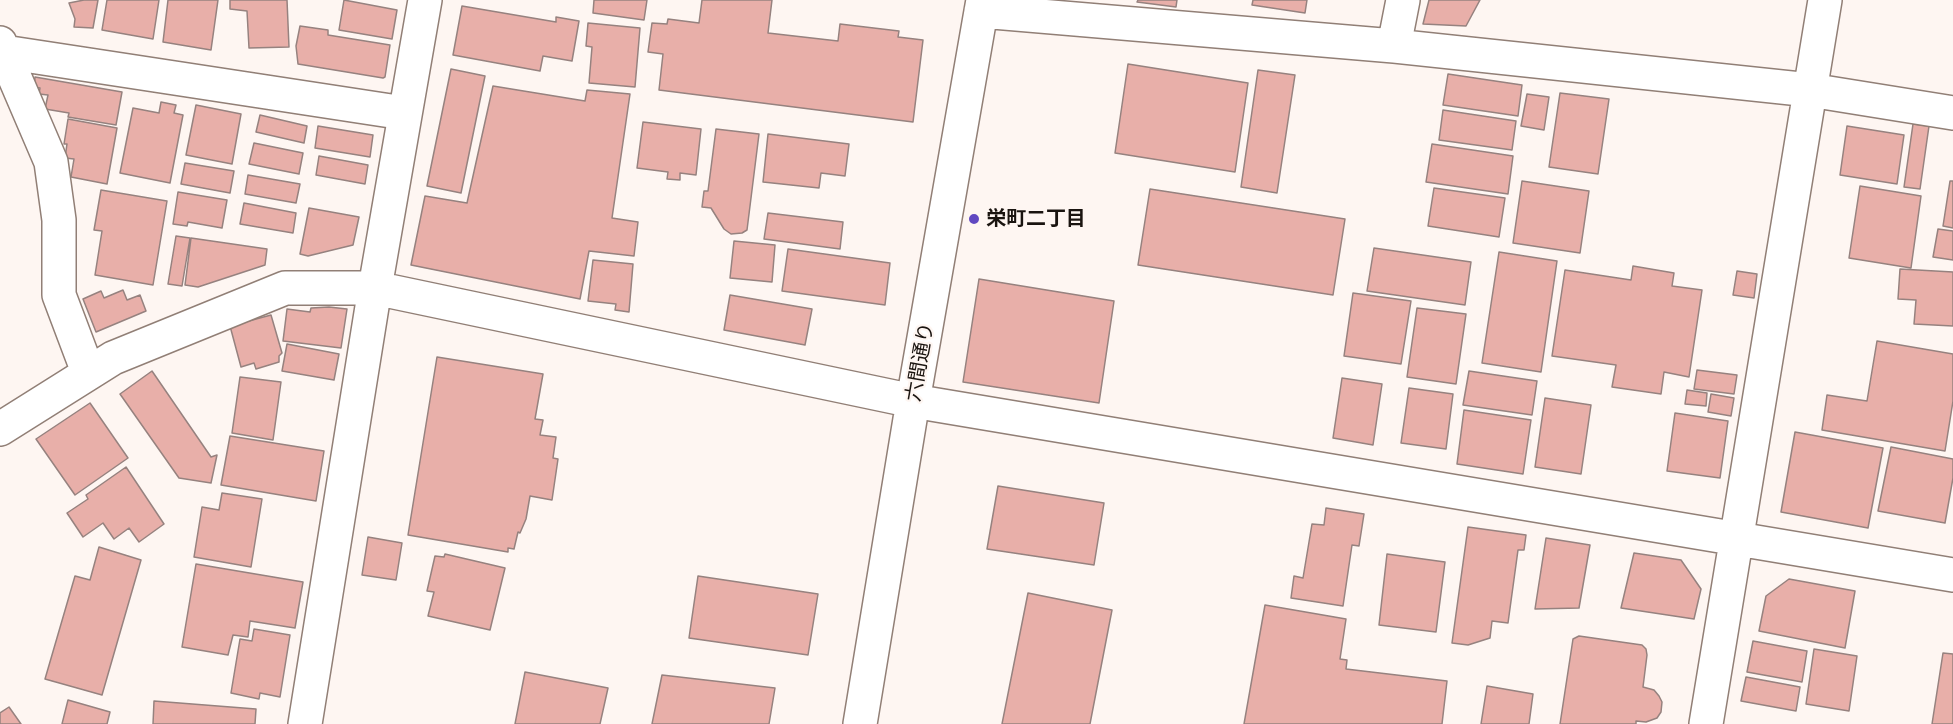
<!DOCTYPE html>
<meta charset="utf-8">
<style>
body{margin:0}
canvas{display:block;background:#fef6f2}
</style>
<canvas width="1953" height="724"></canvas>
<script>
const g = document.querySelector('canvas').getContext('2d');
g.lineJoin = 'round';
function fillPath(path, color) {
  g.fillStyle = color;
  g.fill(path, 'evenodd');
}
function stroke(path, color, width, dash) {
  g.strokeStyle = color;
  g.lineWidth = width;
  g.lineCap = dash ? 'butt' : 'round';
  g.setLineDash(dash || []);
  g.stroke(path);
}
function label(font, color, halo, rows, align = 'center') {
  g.font = font + ' "Golos Text","Noto Sans JP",sans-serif';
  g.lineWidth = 4.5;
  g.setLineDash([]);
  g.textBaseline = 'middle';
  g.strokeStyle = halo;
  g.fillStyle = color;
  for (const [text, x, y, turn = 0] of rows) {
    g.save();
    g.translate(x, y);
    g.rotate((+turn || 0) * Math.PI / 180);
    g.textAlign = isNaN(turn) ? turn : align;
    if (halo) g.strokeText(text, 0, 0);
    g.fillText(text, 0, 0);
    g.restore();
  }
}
const building = new Path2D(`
 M84 0H98L93 28 74 27 75 19 69 3Z
 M107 0H159L153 39 102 30Z
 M168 0H218L211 50 163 42Z
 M230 0H287L289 47 249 48 247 11 230 9Z
 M344 0 397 10 392 39 339 30Z
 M594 0H647L644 20 593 13Z
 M702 0H772L768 33 838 41 840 24 899 31 898 37 923 40 913 122 659 90 663 54 648 52 652 23 667 24 668 19 699 23Z
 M1138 0H1177L1176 7 1137 2Z
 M1253 0H1307L1305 13 1252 5Z
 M1429 0H1480L1466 26 1423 24Z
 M462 6 556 22V17L579 21 572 61 543 56 540 71 453 55Z
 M588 23 640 28 635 87 589 83 592 47 586 46Z
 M300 26 328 30V35L390 45 385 77 383 78 298 64 296 46Z
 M1128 64 1248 83 1235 172 1115 153Z
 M451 69 485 76 461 193 427 186Z
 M1258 70 1295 75 1277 193 1241 187Z
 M1448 74 1522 85 1518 116 1443 105Z
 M35 77 122 92 116 125 68 117 69 113 45 109 48 95 39 94 40 88 34 87Z
 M493 86 585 101 587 90 630 94 612 218 638 222 634 256 589 251 580 299 411 265 425 196 467 203Z
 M1560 93 1609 99 1598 174 1549 167Z
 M1527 94 1549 97 1544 130 1521 126Z
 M161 102 176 105 174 113 183 115 170 183 120 173 133 108 159 113Z
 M196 105 241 114 232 164 186 155Z
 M1443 110 1516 121 1512 150 1439 140Z
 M260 115 307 126 304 143 256 132Z
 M68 119 117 128 107 184 71 177 74 159 65 158 67 144H64Z
 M643 122 701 129 696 175 680 173V180L667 179 668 172 637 168Z
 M1913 124 1929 126 1920 189 1904 187Z
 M318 126 373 135 370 157 315 148Z
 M1847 126 1904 135 1897 184 1840 175Z
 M716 129 759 134 747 230 742 233 731 234 724 229 711 208 702 207 704 191H708Z
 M768 134 849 144 845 176 821 173 819 188 763 182Z
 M254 143 303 153 299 174 249 164Z
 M1432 144 1513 156 1508 194 1426 182Z
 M319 156 368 165 365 184 316 175Z
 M185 163 234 171 230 193 181 184Z
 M248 175 300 184 296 203 245 194Z
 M1522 181 1589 191 1580 253 1513 243Z
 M1950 181H1953V228L1943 226Z
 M1860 186 1921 196 1911 268 1849 258Z
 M1434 188 1505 198 1499 237 1428 226Z
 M1150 189 1345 219 1333 295 1138 265Z
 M101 190 167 201 153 285 95 275 102 231 94 230Z
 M178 192 227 200 222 228 188 222 187 226 173 224Z
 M244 203 296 213 293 233 240 224Z
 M309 208 359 217 353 245 308 256 300 254Z
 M768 213 843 222 840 249 764 239Z
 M1938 229 1953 231V260L1933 257Z
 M176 236 190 238 182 286 168 284Z
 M191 238 267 249 265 265 198 287 185 285Z
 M734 241 775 245 772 282 730 278Z
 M1374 248 1471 262 1465 305 1367 291Z
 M788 249 890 263 885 305 782 291Z
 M1499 252 1557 261 1541 372 1482 363Z
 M593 260 633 264 629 312 615 310 616 304 588 301Z
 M1633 266 1674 273 1672 286 1702 290 1689 377 1664 372 1661 394 1612 387 1616 365 1552 356 1565 270 1631 280Z
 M1900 269 1953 272V326L1914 324 1916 300 1898 299Z
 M1737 271 1757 274 1754 298 1733 295Z
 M979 279 1114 301 1099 403 963 382Z
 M123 290 127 300 140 295 146 311 96 332 83 299 101 291 104 298Z
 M1353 293 1411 301 1401 364 1344 356Z
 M730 295 812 309 805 345 724 330Z
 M329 307 347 309 341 348 283 341 287 309 310 312 311 308Z
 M1417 308 1466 314 1456 384 1407 377Z
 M271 315 282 353 279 356V362L256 369 254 363 241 367 230 326Z
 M1877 341 1953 354V401L1945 451 1822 430 1827 395 1867 401Z
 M287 344 339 354 334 380 282 371Z
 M437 357 543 374 535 419 543 420 540 435 556 437 553 458 558 459 552 500 530 496 526 519 520 533 518 532 514 549 508 548V552L408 535Z
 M1697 370 1737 375 1734 394 1694 389Z
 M152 371 211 457 217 455 211 483 179 478 120 394Z
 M1469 371 1537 381 1532 415 1463 405Z
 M240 377 281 382 273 440 232 433Z
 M1342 378 1382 384 1373 445 1333 438Z
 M1409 388 1453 394 1446 449 1401 443Z
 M1687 390 1707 393 1706 406 1685 404Z
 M1711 394 1734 398 1731 416 1708 412Z
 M1545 398 1591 405 1581 474 1535 467Z
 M90 403 128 458 75 495 36 439Z
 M1464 410 1531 420 1523 474 1457 464Z
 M1675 413 1728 421 1720 478 1667 471Z
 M1795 432 1883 448 1868 528 1781 512Z
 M230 436 324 451 316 501 221 485Z
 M1891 447 1953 459V478L1945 523 1878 511Z
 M126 467 164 524 139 542 129 528 114 539 103 523 83 537 67 513 88 499 86 495Z
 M998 486 1104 503 1094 565 987 549Z
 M222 493 262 499 251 567 194 557 202 507 219 510Z
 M1326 508 1364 514 1359 546 1352 545 1343 606 1291 598 1294 576 1303 578 1312 524 1324 525Z
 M1468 527 1526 535 1524 550H1518L1508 623 1492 621 1490 638 1468 645 1452 643Z
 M368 537 402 543 396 580 362 575Z
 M1546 538 1590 545 1579 608 1535 609Z
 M99 547 141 560 102 695 45 679 75 576 90 580Z
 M1634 553 1681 560 1701 589 1694 619 1621 608Z
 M445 554 505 568 490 630 428 616 434 592 427 591 435 556 444 557Z
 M1387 554 1445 562 1436 632 1379 625Z
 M196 564 303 582 295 628 250 621 248 637 233 635 228 655 182 647Z
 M698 576 818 594 808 655 689 638Z
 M1789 579 1855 591 1845 648 1759 631 1766 596Z
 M1028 593 1112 610 1090 724H1002Z
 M1265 605 1346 619 1340 659 1347 660 1346 669 1447 681 1442 724H1244Z
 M254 629 290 635 280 697 260 693 259 699 231 693 240 639 252 641Z
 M1579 636 1642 645 1646 649 1647 655 1643 687 1654 690 1659 696 1662 702 1661 712 1657 718 1646 722 1636 721V724H1560L1573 639Z
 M1753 641 1807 651 1802 682 1747 672Z
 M1814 649 1857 656 1849 711 1806 704Z
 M1943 653 1953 654V724H1932Z
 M525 672 608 688 600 724H515Z
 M662 675 775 688 769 724H652Z
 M1746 677 1800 687 1796 711 1741 701Z
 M1487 686 1533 694 1529 724H1481Z
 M68 700 110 712 107 724H62Z
 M154 701 256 709 255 724H153Z
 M9 707 21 724H0V713Z`);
fillPath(building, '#e8afa9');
stroke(building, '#96827f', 1.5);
const minor = new Path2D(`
 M981 11 1394 46 1810 90 1953 113
 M0 43 51 162 59 220V295L88 372
 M1394 46 1403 0
 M4 52 404 113
 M0 429 113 358 285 288H375L913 401 1953 575
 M305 724 375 288 425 0
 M860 724 913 401 983 0
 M1706 724 1825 0`);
stroke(minor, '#917f76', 36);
stroke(minor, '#fff', 33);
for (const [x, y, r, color] of [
 [974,219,6,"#6048c1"]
]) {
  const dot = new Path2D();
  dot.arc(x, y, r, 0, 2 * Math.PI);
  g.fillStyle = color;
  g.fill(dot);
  stroke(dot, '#fef6f2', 2);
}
label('bold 20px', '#1a1410', '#fef6f2', [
 ["栄町二丁目",986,219]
], 'left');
label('20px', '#1a1410', '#fef6f2', [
 ["六間通り",920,362,-80]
]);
</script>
